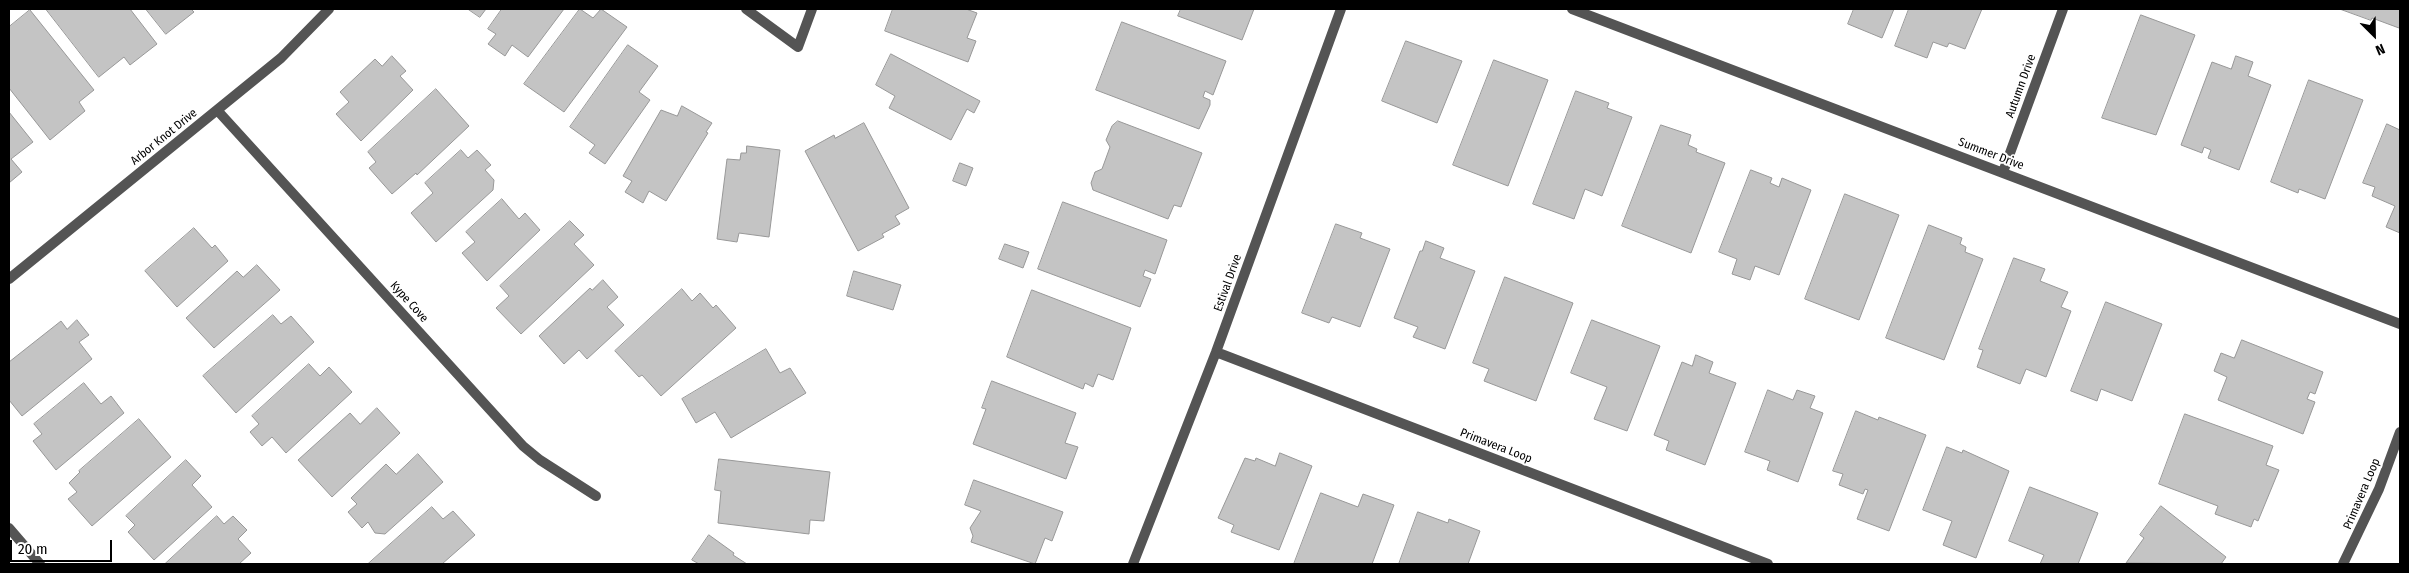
<!DOCTYPE html>
<style>
body{margin:0}
#map{position:relative;width:2409px;height:573px;overflow:hidden;background:#fff;font-family:"Fira Sans Condensed",sans-serif}
canvas{display:block}
.frame{position:absolute;inset:0;border:10px solid #000;pointer-events:none}
.north{position:absolute;left:2349px;top:10px;width:50px;height:50px;-webkit-text-stroke:4px #fff;paint-order:stroke;rotate:157deg;font-size:14px;font-weight:700;line-height:20px;text-align:center;color:#000}
.north::after{content:'';display:block;margin:auto;width:18px;height:22px;background:#000;clip-path:polygon(50% 0,100% 100%,50% 72%,0 100%)}
.scale{position:absolute;left:10px;top:540px;width:102px;height:22px;box-sizing:border-box;border:2px solid #000;border-top:0;padding-left:6px;font-size:15px;line-height:18px;white-space:nowrap;color:#000;-webkit-text-stroke:4px #fff;paint-order:stroke}
</style>
<div id="map">
<canvas width="2409" height="573"></canvas>
<div class="frame"></div>
<div class="north">N</div>
<div class="scale">20 m</div>
</div>
<script>
const g = document.querySelector('canvas').getContext('2d');
g.lineJoin = 'round';
function fillPath(path, color) {
  g.fillStyle = color;
  g.fill(path, 'evenodd');
}
function stroke(path, color, width, dash) {
  g.strokeStyle = color;
  g.lineWidth = width;
  g.lineCap = dash ? 'butt' : 'round';
  g.setLineDash(dash || []);
  g.stroke(path);
}
function label(font, color, halo, rows, align = 'center') {
  g.font = font + ' "Fira Sans Condensed",sans-serif';
  g.lineWidth = 4;
  g.setLineDash([]);
  g.textBaseline = 'middle';
  g.strokeStyle = halo;
  g.fillStyle = color;
  for (const [text, x, y, turn = 0] of rows) {
    g.save();
    g.translate(x, y);
    g.rotate((+turn || 0) * Math.PI / 180);
    g.textAlign = isNaN(turn) ? turn : align;
    if (halo) g.strokeText(text, 0, 0);
    g.fillText(text, 0, 0);
    g.restore();
  }
}
const building = new Path2D(`
 M46 9H130L157 44 130 65 124 57 99 77Z
 M146 9H191L194 12 166 34Z
 M468 9H486L480 17Z
 M502 9H564L528 57 512 45 505 56 488 44 496 34 488 29Z
 M580 9 593 18 601 9 627 27 564 112 524 84Z
 M893 9H966L977 13 967 38 976 41 968 62 885 31Z
 M1181 9H1254L1242 40 1178 16Z
 M1854 9H1894L1882 38 1848 24Z
 M1909 9H1982L1965 49 1949 43 1947 47 1933 42 1927 58 1895 46Z
 M2340 9H2400V26L2399 28 2372 18 2371 20Z
 M30 10 94 90 79 102 85 111 50 140 9 88V27Z
 M2141 15 2195 35 2156 135 2102 118Z
 M1122 22 1226 61 1213 95 1205 91 1203 97 1210 100V105L1199 129 1096 90Z
 M1406 41 1462 61 1437 123 1382 101Z
 M628 45 658 66 639 92 650 100 605 164 589 153 595 145 570 127Z
 M891 54 980 101 974 113 967 109 951 140 889 108 895 96 876 85Z
 M392 56 406 71 400 76 413 90 361 141 336 114 349 102 340 92 375 59 382 66Z
 M2236 56 2253 62 2248 76 2271 85 2239 170 2208 158 2211 150 2204 147 2202 153 2181 145 2212 62 2231 69Z
 M1494 60 1548 80 1508 186 1453 165Z
 M2309 80 2363 100 2325 199 2299 189 2298 193 2271 182Z
 M436 89 469 126 417 175 416 173 392 194 369 168 376 162 368 152Z
 M1576 91 1609 103 1607 108 1632 117 1602 196 1585 189 1574 219 1533 204Z
 M682 106 712 123 706 132 708 133 666 201 649 191 643 203 625 192 632 181 623 176 661 110 677 116Z
 M9 112 33 142 11 159 22 172 9 183Z
 M1118 121 1202 153 1181 207 1174 205 1168 219 1093 190 1091 183 1095 172 1102 169 1110 147 1106 140 1112 126Z
 M864 123 909 208 895 216 900 224 882 234 884 237 858 251 805 151 834 135 835 138Z
 M2387 124 2400 130V233L2386 227 2395 206 2372 196 2375 187 2363 183Z
 M1661 125 1691 135 1688 145 1697 149 1696 152 1725 163 1691 253 1622 226Z
 M747 146 780 150 769 237 739 233 737 242 717 239 727 159 740 160 741 153H746Z
 M461 150 468 158 477 150 491 165 485 170 494 180 493 190 436 242 411 213 433 193 425 183Z
 M960 163 973 168 966 186 953 181Z
 M1751 170 1772 178 1770 183 1779 187 1782 178 1811 190 1779 275 1755 266 1750 280 1732 274 1737 259 1719 252Z
 M1845 194 1899 215 1859 320 1805 299Z
 M502 199 519 219 525 213 540 230 487 281 462 253 475 242 466 232Z
 M1063 202 1167 240 1155 274 1145 270 1143 276 1151 279 1140 307 1038 269Z
 M570 221 584 235 574 244 594 265 521 334 496 308 509 296 500 286Z
 M1336 224 1362 233 1360 238 1390 249 1360 327 1332 317 1329 323 1302 313Z
 M1929 225 1962 238 1960 244 1966 247 1965 252 1983 259 1944 360 1886 338Z
 M194 228 212 248 215 245 228 261 177 307 145 271Z
 M1426 241 1444 248 1440 258 1475 271 1445 349 1413 337 1418 327 1394 318 1420 251H1422Z
 M1005 244 1029 252 1023 268 999 259Z
 M2014 258 2045 269 2040 281 2068 292 2061 307 2071 311 2046 377 2026 369 2020 384 1977 367 1983 350 1979 349Z
 M257 265 280 290 214 348 186 318 237 271 243 277Z
 M854 271 901 285 893 310 847 296Z
 M1505 277 1573 303 1536 401 1484 381 1489 369 1473 363Z
 M603 280 618 297 607 307 624 325 587 359 579 350 564 364 539 336 590 288 592 290Z
 M682 289 692 301 700 293 713 308 716 305 736 328 661 396 642 375 639 377 615 351Z
 M1032 290 1131 328 1113 380 1098 374 1093 387 1085 383 1083 389 1007 357Z
 M2106 302 2162 324 2132 401 2101 389 2097 401 2071 391Z
 M273 315 281 324 291 316 314 342 236 413 203 376Z
 M77 320 89 335 79 342 92 359 22 416 9 400V362L61 321 67 329Z
 M1592 320 1660 346 1627 431 1594 419 1607 387 1571 373Z
 M2242 340 2323 372 2315 394 2310 392 2307 399 2315 402 2303 434 2218 400 2227 377 2214 371 2221 353 2234 358Z
 M766 349 780 373 790 368 806 393 731 438 715 412 696 423 682 399Z
 M1696 355 1713 362 1709 373 1736 383 1705 465 1666 450 1669 441 1654 435 1682 362 1692 366Z
 M309 364 320 376 329 367 352 392 286 453 272 437 262 446 250 432 259 424 252 416Z
 M992 381 1076 413 1065 443 1078 447 1066 479 973 444 986 409 982 408Z
 M84 383 101 404 111 396 124 413 56 470 33 441 42 434 34 424Z
 M1768 390 1793 400 1797 390 1815 396 1810 408 1823 413 1798 482 1767 470 1770 461 1745 452Z
 M377 408 400 433 332 497 298 460 350 413 360 424Z
 M1856 411 1878 420 1879 417 1926 435 1889 531 1857 519 1868 490 1865 489 1863 494 1839 485 1843 474 1833 471Z
 M2185 414 2273 446 2266 465 2279 470 2258 521 2254 519 2251 527 2215 514 2218 506 2159 484Z
 M139 419 171 457 92 526 68 499 77 492 69 483 80 472 79 471Z
 M1947 447 1962 453 1963 450 2009 471 1976 558 1943 545 1952 521 1923 510Z
 M1280 453 1312 466 1279 550 1231 532 1234 525 1218 518 1245 458 1255 461 1256 458 1275 466Z
 M418 454 443 482 385 534 375 533 368 522 362 528 348 512 357 504 351 498 386 464 396 474Z
 M719 459 830 472 824 521 810 520 809 534 718 523 721 491 715 490Z
 M186 460 201 476 192 485 212 507 154 560 128 532 135 525 126 516Z
 M974 480 1063 512 1052 541 1045 538 1035 564 971 542 973 536 970 528 981 511 965 505Z
 M2030 487 2098 513 2078 564H2040L2044 555 2009 541Z
 M1321 493 1358 507 1363 494 1394 505 1372 564H1294Z
 M2161 506 2226 557 2221 564 2126 563 2144 538 2140 535Z
 M432 507 443 519 453 511 475 535 442 564H368Z
 M1418 512 1448 523 1449 519 1480 531 1468 564H1399Z
 M217 516 224 524 233 516 247 530 238 539 251 553 239 564H165Z
 M709 535 734 553 733 555 747 564H699L692 560Z`);
fillPath(building, '#c4c4c4');
stroke(building, '#989898', 1);
stroke(new Path2D(`
 M746 9 798 47 812 9
 M1572 9 2400 324
 M217 110 523 446 540 460 596 496
 M2003 172 2063 9
 M9 279 281 58 329 9
 M1216 352 1768 564
 M9 528 40 564
 M1133 564 1216 352 1341 9
 M2343 564 2379 489 2400 432`), '#545454', 10);
label('12px', '#000', '#fff', [
 ["Autumn Drive",2021,86,-70],
 ["Arbor Knot Drive",164,137,-39],
 ["Summer Drive",1991,154,21],
 ["Estival Drive",1228,283,-70],
 ["Kype Cove",409,302,48],
 ["Primavera Loop",1496,446,21],
 ["Primavera Loop",2362,494,-67]
]);
</script>
